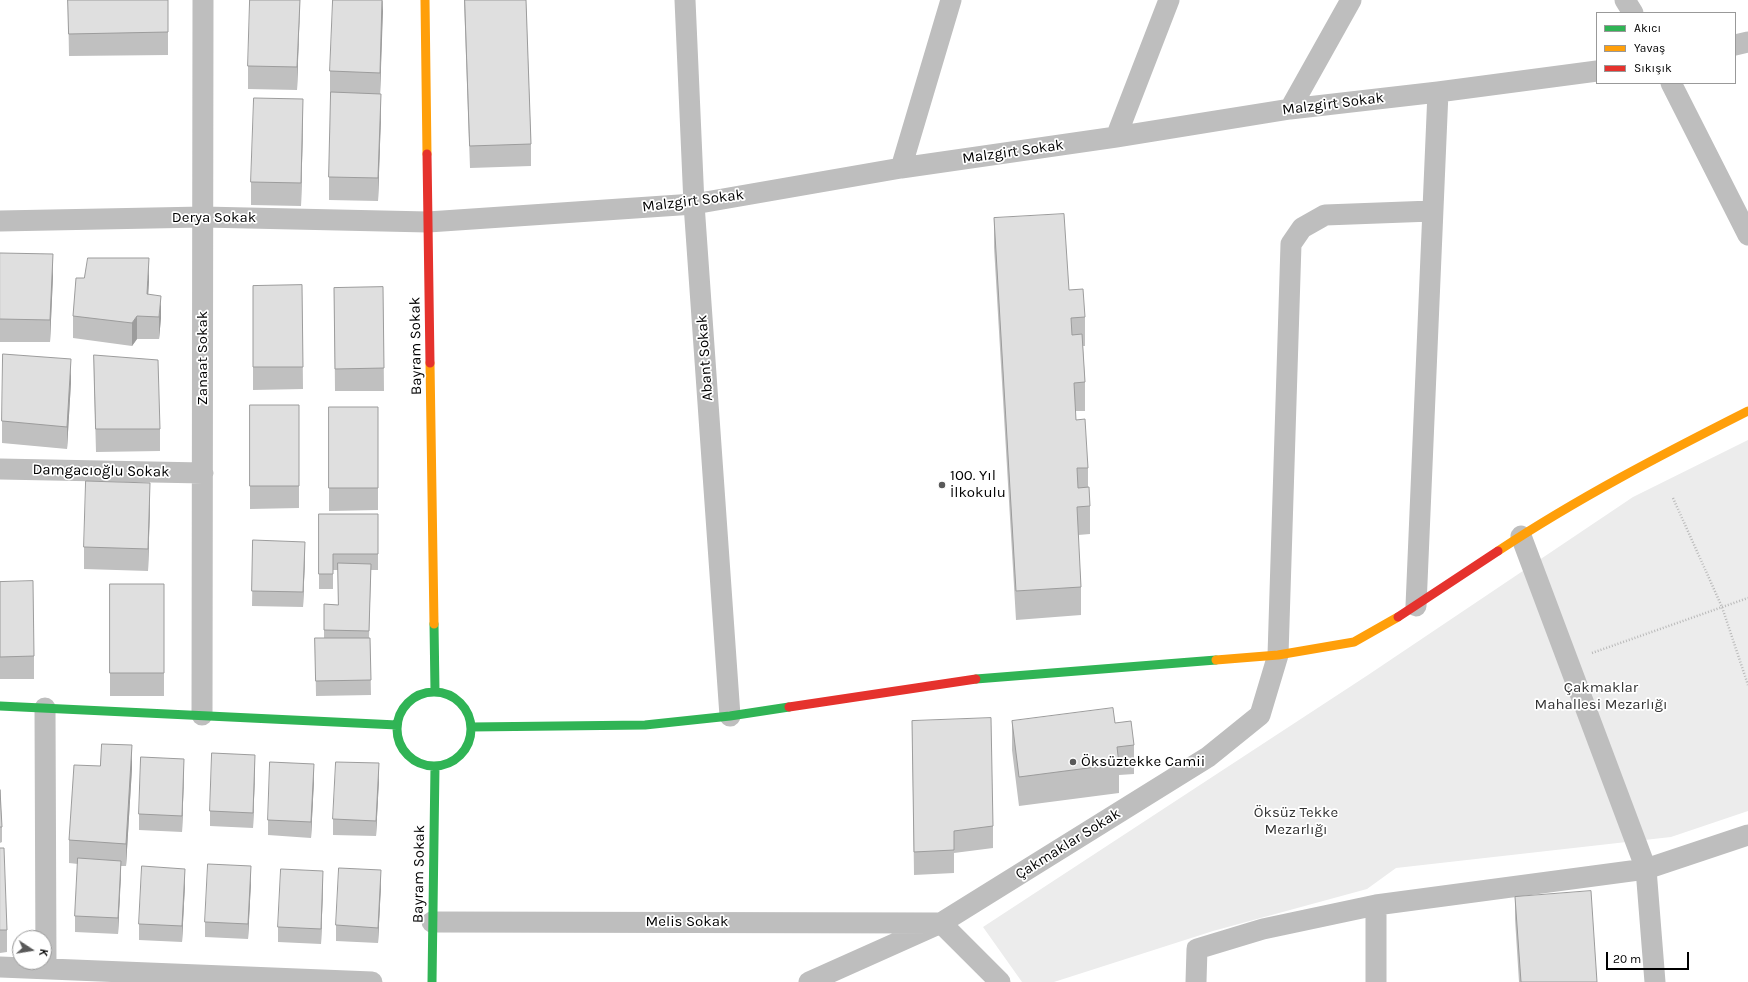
<!DOCTYPE html>
<meta charset="utf-8">
<style>
body{margin:0}
#map{position:relative;width:1748px;height:982px;overflow:hidden;background:#fff;font-family:Karla,sans-serif}
canvas{display:block}
.legend{position:absolute;left:1596px;top:12px;width:140px;height:72px;box-sizing:border-box;background:#fff;border:1px solid #999;margin:0;padding:5px 7px;list-style:none;font-size:12px;color:#000}
.legend li{display:flex;align-items:center;gap:8px;height:20px}
.legend b{width:20px;border:1px solid #999}
.north{position:absolute;left:12px;top:930px;width:40px;height:40px;box-sizing:border-box;background:#fff;border:1px solid #999;border-radius:50%;rotate:102deg;font-size:11px;font-weight:700;line-height:16px;text-align:center;color:#000}
.north::after{content:'';display:block;margin:auto;width:14px;height:18px;background:#595959;clip-path:polygon(50% 0,100% 100%,50% 72%,0 100%)}
.scale{position:absolute;left:1606px;top:952px;width:83px;height:18px;box-sizing:border-box;border:2px solid #000;border-top:0;padding-left:5px;font-size:12px;line-height:14px;white-space:nowrap;color:#000;-webkit-text-stroke:3px #fff;paint-order:stroke}
</style>
<div id="map">
<canvas width="1748" height="982"></canvas>
<ul class="legend">
<li><b style="height:5px;background:#30b455"></b>Akıcı</li>
<li><b style="height:5px;background:#ff9f0a"></b>Yavaş</li>
<li><b style="height:5px;background:#e5322d"></b>Sıkışık</li>
</ul>
<div class="north">K</div>
<div class="scale">20 m</div>
</div>
<script>
const g = document.querySelector('canvas').getContext('2d');
g.lineJoin = 'round';
function fillPath(path, color) {
  g.fillStyle = color;
  g.fill(path, 'evenodd');
}
function stroke(path, color, width, dash) {
  g.strokeStyle = color;
  g.lineWidth = width;
  g.lineCap = dash ? 'butt' : 'round';
  g.setLineDash(dash || []);
  g.stroke(path);
}
function label(font, color, halo, rows, align = 'center') {
  g.font = font + ' Karla,sans-serif';
  g.lineWidth = 3.5;
  g.setLineDash([]);
  g.textBaseline = 'middle';
  g.strokeStyle = halo;
  g.fillStyle = color;
  for (const [text, x, y, turn = 0] of rows) {
    g.save();
    g.translate(x, y);
    g.rotate((+turn || 0) * Math.PI / 180);
    g.textAlign = isNaN(turn) ? turn : align;
    if (halo) g.strokeText(text, 0, 0);
    g.fillText(text, 0, 0);
    g.restore();
  }
}
fillPath(new Path2D(`
 M1748 440V811L1671 837 1396 868 1367 889 1213 931 1054 982H1022L983 927 1368 675 1633 497Z`), '#ececec');
stroke(new Path2D(`
 M1673 498 1722 607 1748 685
 M1592 653 1748 598`), '#b9b9b9', 2.5, [1, 2]);
stroke(new Path2D(`
 M685 0 694 204 730 716
 M1625 0 1633 13
 M1735 45 1748 42
 M1671 83 1748 235
 M1290 109 1351 0
 M1116 137 1169 0
 M901 168 951 0
 M0 221 203 217 428 222 694 204 901 168 1116 137 1290 109 1438 92 1597 71
 M0 469 203 473
 M1521 536 1646 869 1655 982
 M1416 606 1438 92
 M45 708 46 968
 M202 715 203 0
 M1376 905 1646 869 1748 835
 M432 922 941 923 1000 982
 M0 967 372 982
 M809 982 941 923 1208 757 1260 715 1278 655 1291 244 1302 228 1325 215 1432 211
 M1196 982 1197 949 1263 929 1376 905V982`), '#bebebe', 21);
stroke(new Path2D(`
 M434 624 435 691
 M976 679 1216 660
 M397 729a37 37 0 1 1 74 0a37 37 0 1 1-74 0Z
 M0 706 397 725
 M471 727 645 725 730 716 789 707
 M432 982 435 766`), '#30b455', 9);
stroke(new Path2D(`
 M425 0 427 154
 M430 363 434 624
 M1498 551C1578 498 1663 454 1748 411
 M1216 660 1278 655 1354 642 1398 617`), '#ff9f0a', 9);
stroke(new Path2D(`
 M427 154 430 363
 M1398 617 1498 551
 M789 707 976 679`), '#e5322d', 9);
fillPath(new Path2D(`
 M68 0H168V55L69 56Z
 M300 0 297 90 248 89V66Z
 M383 0 380 94 381 116 378 201 329 200V177L331 94H330V71Z
 M464 0H526L531 144V166L470 168Z
 M303 121 301 206 251 205V182Z
 M994 218 1069 290 1085 317V346H1083L1085 382V411H1075L1076 420 1088 468V487L1090 506V534L1078 535 1081 587V615L1016 620 994 247Z
 M0 253 53 276 50 342H0Z
 M84 278 149 281 148 294 161 318 159 339H137L132 346 73 338V316Z
 M302 285 303 389 253 390V286Z
 M383 287 384 391H335L334 288Z
 M94 355 160 429V451L96 452 94 378Z
 M71 382 67 449 2 443V421Z
 M250 405H299V508L250 509Z
 M329 407H378V510L329 511Z
 M150 505 148 571 84 569V547Z
 M319 514H378V570H371L369 638H370L371 695 316 696 315 638H324V604L338 605V570H333V589H319Z
 M253 540 305 557 303 607 252 606Z
 M0 582 34 656V679H0Z
 M110 584H164V696H110Z
 M912 721 993 826V848L954 853V873L914 875Z
 M1012 721 1115 723 1134 745V774L1119 775V793L1019 806 1012 750Z
 M132 768 126 866H121L118 934 75 932V916L78 864 69 863V840Z
 M255 771 253 828 210 826V811Z
 M184 774 182 832 139 830V814Z
 M379 779 376 836 333 835V819Z
 M314 780 311 838 268 835V820Z
 M0 790 2 827V842L0 843Z
 M0 848 7 930V952L0 953Z
 M251 882 248 939 205 937V922Z
 M185 884 182 942 139 940V924Z
 M381 885 378 943 336 941V925Z
 M323 886 321 944 278 942V927Z
 M1515 897 1597 982H1519L1515 919Z`), '#c0c0c0');
fillPath(new Path2D(`
 M300 0V5L297 90V67Z
 M382 0 383 11 380 96V73Z
 M381 94V116L378 201V178Z
 M303 99V121L301 206V183Z
 M53 254V276L50 342V320Z
 M149 258V281L147 316V294Z
 M161 296V318L159 339V317Z
 M137 316V339L132 346V323Z
 M71 359V382L67 449V427Z
 M150 483V505L148 571V549Z
 M305 542V557L303 607V592Z
 M132 745V768L126 866V844Z
 M255 755V771L253 828V813Z
 M184 759V774L182 832V816Z
 M379 763V779L376 836V821Z
 M314 764V780L311 838V822Z
 M121 861V876L118 934V918Z
 M251 866V882L248 939V924Z
 M185 869V884L182 942V926Z
 M381 870V885L378 943V928Z
 M323 871V886L321 944V929Z`), '#9c9c9c');
const building = new Path2D(`
 M68 0H168V32L69 34Z
 M250 0H300L297 67 248 66Z
 M333 0H382L380 73 330 71Z
 M465 0H526L531 144 470 146Z
 M331 92 381 94 378 178 329 177Z
 M254 98 303 99 301 183 251 182Z
 M1064 214 1069 290 1083 289 1085 317 1071 318 1072 335 1082 334 1085 382 1074 383 1076 420 1085 419 1088 468H1077L1078 488 1089 487 1090 506 1077 507 1081 587 1016 591 994 218Z
 M0 253 53 254 50 320 0 319Z
 M88 258H149L147 294 161 296 159 317 137 316 132 323 73 316 76 278H84Z
 M302 285 303 367H253V286Z
 M383 287 384 368 335 369 334 288Z
 M3 354 71 359 67 427 2 421Z
 M94 355 158 360 160 429H96Z
 M250 405H299V486H250Z
 M329 407H378V488H329Z
 M86 481 150 483 148 549 84 547Z
 M319 514H378V554H333V574H319Z
 M253 540 305 542 303 592 252 591Z
 M338 563 371 564 369 631 324 630V604L338 605Z
 M33 581 34 656 0 657V582Z
 M110 584H164V673H110Z
 M315 638H370L371 680 316 681Z
 M1113 708 1115 723 1131 721 1134 745 1117 747 1119 764 1019 777 1012 721Z
 M991 718 993 826 954 831V850L914 852 912 721Z
 M102 744 132 745 126 844 69 840 74 765 100 766Z
 M212 753 255 755 253 813 210 811Z
 M141 757 184 759 182 816 139 814Z
 M270 762 314 764 311 822 268 820Z
 M336 762 379 763 376 821 333 819Z
 M0 790 2 827H0Z
 M0 848H4L7 930H0Z
 M78 858 121 861 118 918 75 916Z
 M208 864 251 866 248 924 205 922Z
 M142 866 185 869 182 926 139 924Z
 M339 868 381 870 378 928 336 925Z
 M281 869 323 871 321 929 278 927Z
 M1591 891 1597 982H1521L1515 897Z`);
fillPath(building, '#dfdfdf');
stroke(building, '#9c9c9c', 1);
for (const [x, y, r, color] of [
 [942,485,4,"#595959"],
 [1073,762,4,"#595959"]
]) {
  const dot = new Path2D();
  dot.arc(x, y, r, 0, 2 * Math.PI);
  g.fillStyle = color;
  g.fill(dot);
  stroke(dot, '#fff', 1.5);
}
label('15px', '#000', '#fff', [
 ["Malzgirt Sokak",1333,104,-7],
 ["Malzgirt Sokak",1013,152,-8],
 ["Malzgirt Sokak",693,201,-7],
 ["Derya Sokak",214,218],
 ["Bayram Sokak",416,346,-91],
 ["Zanaat Sokak",203,358,-90],
 ["Abant Sokak",705,358,-94],
 ["Damgacıoğlu Sokak",101,471,1],
 ["Çakmaklar Sokak",1068,844,-32],
 ["Bayram Sokak",419,874,-89],
 ["Melis Sokak",687,922]
]);
label('15px', '#000', '#fff', [
 ["100. Yıl",950,476],
 ["İlkokulu",950,493],
 ["Öksüztekke Camii",1081,762]
], 'left');
label('15px', '#333', '#fff', [
 ["Çakmaklar",1601,688],
 ["Mahallesi Mezarlığı",1601,705],
 ["Öksüz Tekke",1296,813],
 ["Mezarlığı",1296,830]
]);
</script>
